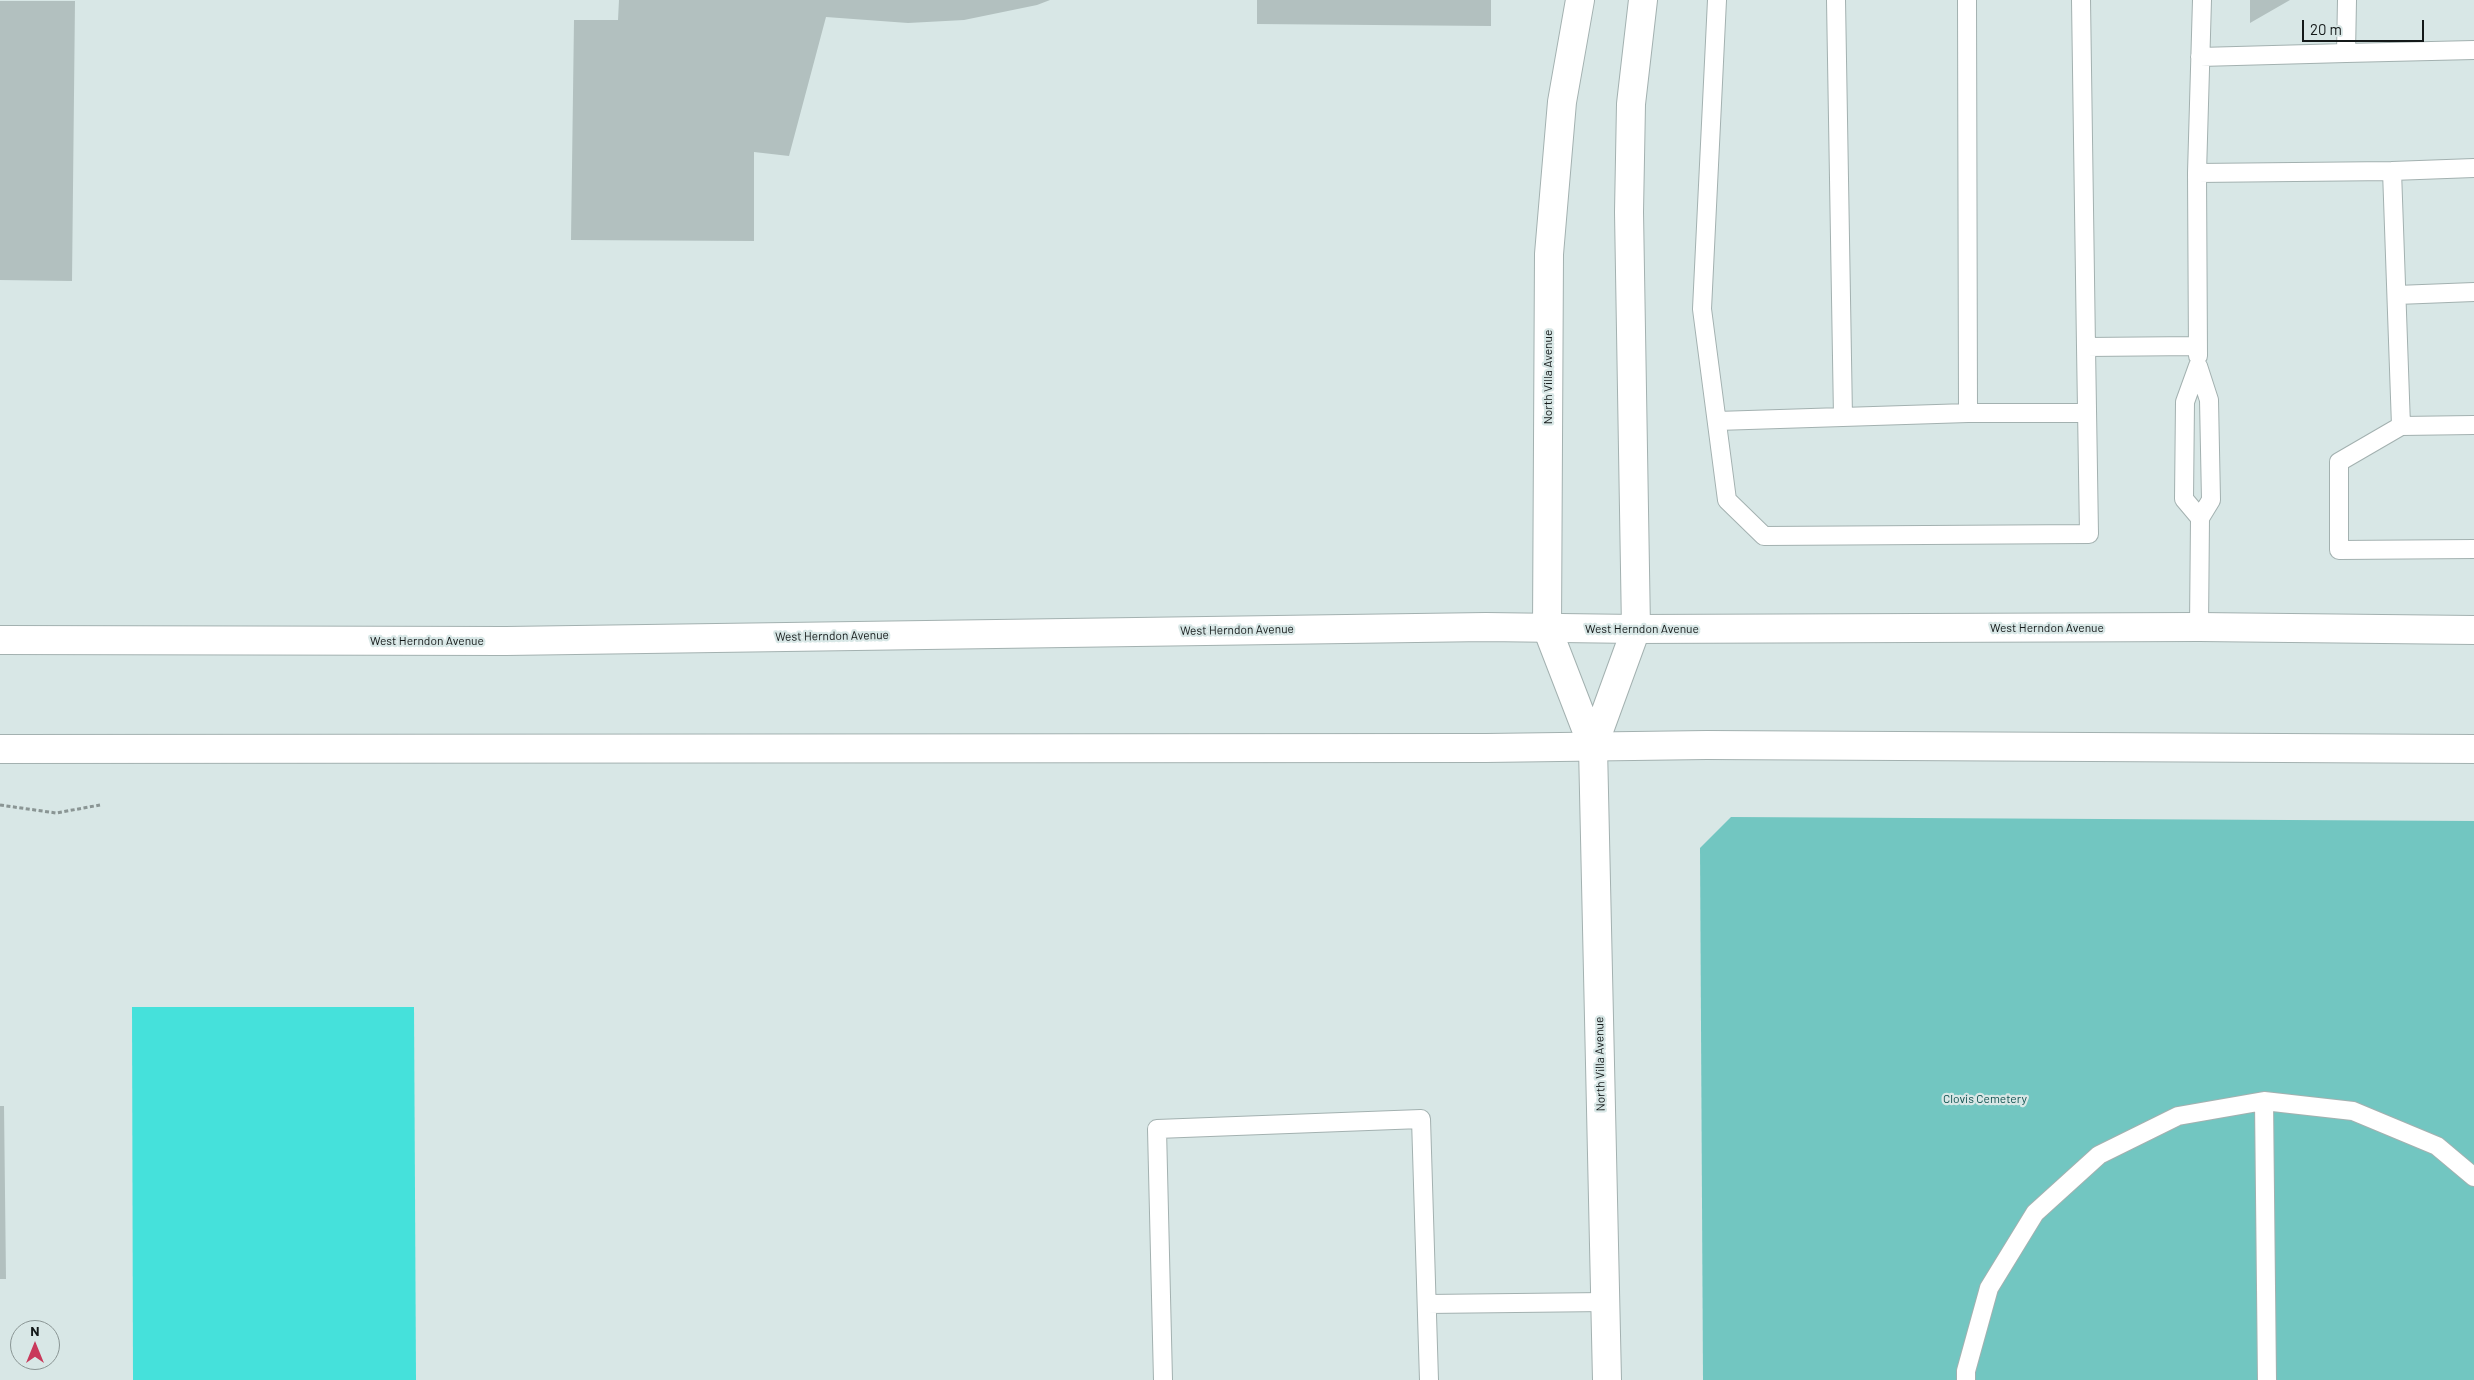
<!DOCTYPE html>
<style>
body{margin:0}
#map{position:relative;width:2474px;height:1380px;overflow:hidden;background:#d8e7e6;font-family:Barlow,sans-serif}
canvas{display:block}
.north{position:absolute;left:10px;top:1320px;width:50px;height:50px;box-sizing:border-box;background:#d8e7e6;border:1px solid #8a9594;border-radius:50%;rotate:0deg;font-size:14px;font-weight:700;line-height:20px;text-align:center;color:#141919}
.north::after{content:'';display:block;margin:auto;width:18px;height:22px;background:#c9395b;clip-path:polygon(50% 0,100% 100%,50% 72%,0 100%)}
.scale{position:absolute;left:2302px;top:20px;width:122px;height:22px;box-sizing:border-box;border:2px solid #141919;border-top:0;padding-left:6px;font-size:15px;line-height:18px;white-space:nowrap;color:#141919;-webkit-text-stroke:4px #d8e7e6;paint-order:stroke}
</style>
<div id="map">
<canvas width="2474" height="1380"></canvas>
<div class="north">N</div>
<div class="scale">20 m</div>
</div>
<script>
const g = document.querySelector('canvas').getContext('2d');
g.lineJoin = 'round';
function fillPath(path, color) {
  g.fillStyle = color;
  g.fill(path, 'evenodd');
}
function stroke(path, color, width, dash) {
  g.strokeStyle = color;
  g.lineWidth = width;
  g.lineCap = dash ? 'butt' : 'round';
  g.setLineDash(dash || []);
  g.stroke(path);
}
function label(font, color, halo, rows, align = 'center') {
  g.font = font + ' Barlow,sans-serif';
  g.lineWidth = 4.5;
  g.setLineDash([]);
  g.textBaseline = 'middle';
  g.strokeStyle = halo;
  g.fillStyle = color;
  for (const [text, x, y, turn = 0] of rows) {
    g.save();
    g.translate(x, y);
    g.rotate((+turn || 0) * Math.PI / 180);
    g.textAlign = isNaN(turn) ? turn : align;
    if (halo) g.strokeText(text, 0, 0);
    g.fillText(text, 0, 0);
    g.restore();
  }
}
fillPath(new Path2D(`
 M1731 817 2474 821V1380H1703L1700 848Z`), '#72c6c1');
fillPath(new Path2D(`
 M132 1007H414L416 1380H133Z`), '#45e1db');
fillPath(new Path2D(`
 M619 0H1050L1037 5 964 20 908 23 826 17 789 156 754 152V241L571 240 574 20H618Z
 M1257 0H1491V26L1257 24Z
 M2250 0H2290L2250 23Z
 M0 1H75L72 281 0 280Z
 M0 1106H4L6 1279H0Z`), '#b2c0bf');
const lane = new Path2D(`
 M1717 0 1702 309 1727 500 1764 536 2089 534 2086 347
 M1836 0 1843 417
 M2081 0 2086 347 2197 346
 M2346 53 2474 50
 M2200 57 2346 53 2347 0
 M2392 171 2474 168
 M2197 173 2392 171 2401 426
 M2397 295 2474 292
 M2198 356 2197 173 2202 0
 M1968 413H2086
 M1717 421 1968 413 1967 0
 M2474 425 2401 426 2339 462V550L2474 549
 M2199 627 2200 518 2211 500 2209 400 2198 366 2185 402 2184 499 2200 518
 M2264 1101 2267 1380
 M1427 1304 1605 1302
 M1163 1380 1157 1129 1421 1119 1429 1380
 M1966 1380V1371L1989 1288 2035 1213 2099 1155 2178 1116 2264 1101 2353 1111 2437 1146 2474 1177`);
const secondary = new Path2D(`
 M1580 0 1562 102 1549 254 1547 628 1593 747 1607 1380
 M1593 747 1636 629 1629 212 1631 104 1643 0`);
const primary = new Path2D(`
 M0 640 506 641 1486 627 1636 629 2199 627 2474 630
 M0 749 1486 748 1707 745 2474 749`);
stroke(lane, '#a3b1b0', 20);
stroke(secondary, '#a3b1b0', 30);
stroke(primary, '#a3b1b0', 30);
stroke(new Path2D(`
 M0 805 56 813 100 805`), '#8a9594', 3, [4, 2.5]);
stroke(lane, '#fff', 18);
stroke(secondary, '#fff', 28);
stroke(primary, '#fff', 28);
label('12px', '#141919', '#d8e7e6', [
 ["North Villa Avenue",1548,377,-90],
 ["West Herndon Avenue",2047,628],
 ["West Herndon Avenue",1642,629],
 ["West Herndon Avenue",1237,630,-1],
 ["West Herndon Avenue",832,636,-1],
 ["West Herndon Avenue",427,641],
 ["North Villa Avenue",1600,1064,-91]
]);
label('12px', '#115351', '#d8e7e6', [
 ["Clovis Cemetery",1985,1099]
]);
</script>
